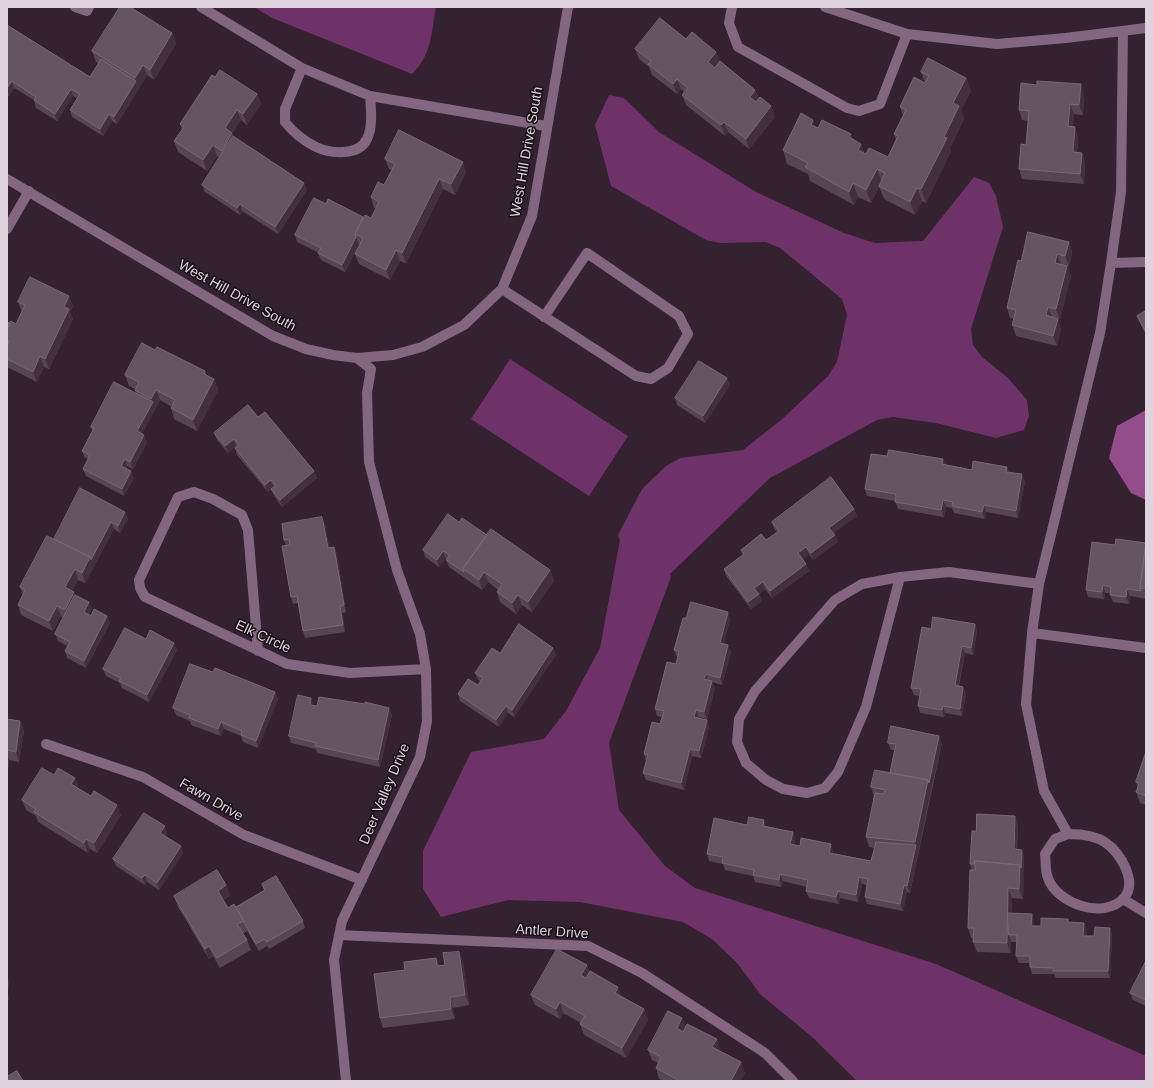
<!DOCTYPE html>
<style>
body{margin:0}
#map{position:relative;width:1153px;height:1088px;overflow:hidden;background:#342231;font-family:Helvetica,sans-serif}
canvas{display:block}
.frame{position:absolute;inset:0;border:8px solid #dfd3dd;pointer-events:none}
</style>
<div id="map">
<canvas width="1153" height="1088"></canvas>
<div class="frame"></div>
</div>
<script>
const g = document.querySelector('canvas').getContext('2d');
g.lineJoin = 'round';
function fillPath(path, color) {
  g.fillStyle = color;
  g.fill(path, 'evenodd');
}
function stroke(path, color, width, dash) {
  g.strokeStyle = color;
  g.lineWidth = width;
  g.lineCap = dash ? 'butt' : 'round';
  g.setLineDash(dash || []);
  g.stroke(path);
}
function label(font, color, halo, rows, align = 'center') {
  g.font = font + ' Helvetica,sans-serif';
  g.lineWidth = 3;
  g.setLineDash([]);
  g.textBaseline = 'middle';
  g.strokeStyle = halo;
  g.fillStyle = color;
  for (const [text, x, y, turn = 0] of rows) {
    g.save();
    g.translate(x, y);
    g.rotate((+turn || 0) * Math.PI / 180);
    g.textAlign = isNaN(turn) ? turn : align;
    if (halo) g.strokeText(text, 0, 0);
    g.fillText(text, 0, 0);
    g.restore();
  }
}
fillPath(new Path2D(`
 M254 7H436C431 34 432 54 412 74L272 18Z
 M609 95 624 98 659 132 756 192 844 233 875 243 923 241 974 177 989 183 996 196 1003 227 971 329 973 345 982 357 1007 377 1027 400 1029 416 1024 430 996 438 936 423 893 417 877 420 770 478 672 572 670 574 671 577 609 743 619 810 665 866 695 888 936 964 1146 1056V1081H857L811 1036 761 995 737 963 712 939 683 922 580 902 508 900 441 917 423 889V851L471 752 544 739 566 711 600 648 620 540 618 535 642 489 666 466 680 458 743 450 781 420 828 376 837 362 847 315 842 299 780 248 766 242 720 243 706 240 611 186 595 125Z
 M510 359 628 436 589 496 471 419Z`), '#6e3268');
fillPath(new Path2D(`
 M1146 410V500L1131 493 1109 458 1117 426Z`), '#924d8a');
stroke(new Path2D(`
 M75 7 87 11 89 7
 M201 7 302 68 370 96 546 126
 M732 7 729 23 738 47 847 108 859 111 880 104 907 34
 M825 7 907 34 997 44 1066 38 1146 28
 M302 68 285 109V122C293 132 304 141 316 147 331 154 359 156 367 139 373 127 371 109 370 96
 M7 179 273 336 306 349 333 355 357 358 393 355 422 347 464 325 502 289 532 216 568 7
 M7 229 29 191
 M1111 263 1146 262
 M502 289 636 376 651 379 668 368 688 334 679 316 587 253 544 317
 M900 577 866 707 838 772 825 788 807 793 783 789 766 780 746 763 737 742 739 719 755 691 835 600 862 584Z
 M900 577 949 572 1039 584
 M1032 633 1146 648
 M258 651 248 530 242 515 213 499 194 492 178 497 139 580 140 588 145 597 287 664 350 673 426 669
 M46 744 143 777 244 835 362 880
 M1068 834 1044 791 1026 704 1032 633 1039 584 1100 333 1111 263 1121 192 1123 32
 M1068 834C1081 834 1095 835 1106 843 1120 852 1138 882 1124 898 1104 920 1057 904 1048 878 1045 871 1046 861 1045 854L1055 839Z
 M1123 899 1146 913
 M339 935 588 946 642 973 765 1053 793 1081
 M346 1081 334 960 342 921 420 757 427 721 426 669 420 634 397 570 369 462 367 393 371 369 357 358`), '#856680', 10);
fillPath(new Path2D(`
 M7 25 90 77 98 63 96 62 92 51 172 33 176 44 154 80 147 75 117 124 112 121 103 136 72 117 70 110 77 98 73 96 57 121 36 108 34 100 14 88 9 96 7 95Z
 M686 39 716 52 720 62 755 90 759 99 771 106 775 117 749 149 728 132 725 136 686 105 682 95 684 92 681 89 677 94 652 75 649 67 639 59 635 49Z
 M921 72 966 78 971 91 961 110 964 119 950 148 951 151 926 203 922 201 915 215 884 199 879 187 871 203 858 197 854 205 810 181 808 174 787 164 783 150 813 120 816 128 853 140 864 153 888 157 896 140 894 134 903 116 900 107 925 83Z
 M215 77 257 94 261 104 247 125 241 120 232 133 233 136 307 190 278 234 242 211 240 215 205 192 202 185 220 158 217 156 207 171 178 152 174 141 182 130 180 124Z
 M1084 95 1083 115 1074 114 1073 126 1078 137 1077 152 1082 153 1085 163 1084 184 1022 179 1019 169 1026 145 1028 121 1022 120 1019 110Z
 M385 159 466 172 455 195 443 189 406 263 400 261 390 280 359 264 355 254 360 245 359 244 345 272 321 260 318 253H319L297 242 295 235 326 204 363 217 371 218 376 208H374L371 197 384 185 392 170 389 169Z
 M1069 242 1072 252 1069 266H1067L1071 276 1060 319 1052 317 1061 329 1057 346 1016 336 1012 325 1014 319 1010 318 1007 308 1021 261Z
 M18 302 73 306 70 312 73 319 49 369 44 367 37 382 7 367V322L10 323 16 324 22 312Z
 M1146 311V335L1140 323 1137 316Z
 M155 350 205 371 207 376 214 379 218 390 197 431 174 419 171 408 172 407 160 400 142 434 147 442 133 469 127 466 126 469 134 478 124 496 86 476 83 469 88 459 85 458 82 451 92 431 91 427 136 393 135 390V389L129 386 125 375Z
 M730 385 705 423 677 405 675 398Z
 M258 417 314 471 317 478 282 507 274 496 271 489 273 487 268 492 237 455 235 448 237 446H236L228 453 217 440 214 433Z
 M887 456 943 459 945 465 972 470 1009 472 1025 481 1018 518 986 512 985 519 954 513 952 508 946 507 944 517 898 509 895 501 867 496 865 489Z
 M854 509 857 516 833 533 838 542 813 560 809 554 803 559 806 564 809 571 772 598 765 589 759 594 762 601 751 609 726 576 724 569 743 555 741 550 766 540 777 532 774 529 772 522Z
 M125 512 128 519 120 533 114 529 85 583 78 580 72 591 74 592 75 595 92 609 89 615 91 616H107L110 623 86 668 67 658 65 651 67 646 58 641 55 634 64 618 61 616 53 631 21 615 18 605 23 595 20 587 54 539Z
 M459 522 487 535 550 570 554 581 532 612 522 605 516 614 500 602 497 592 498 590 488 582 482 590 449 567 446 560 447 559 446 558 439 567 425 557 423 550Z
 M325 524 329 547H334L337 554 346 612 342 613 345 632 305 638 303 631 298 603 293 604 291 597 286 545 284 540Z
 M1146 543V599L1130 596 1129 604 1113 602 1110 595V593H1105L1104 599 1088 597 1086 590 1115 545Z
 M686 618 730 619 724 644 731 652 722 685 712 682 715 688 707 719 699 717 698 718 707 720 709 727 701 758 692 756 684 790 646 780 643 773 646 761 644 754 660 724 662 717 657 716 655 709 676 664 678 657H677L674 650Z
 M975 624 977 631 973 655 965 653 959 686 963 687 966 694 962 716 945 713 944 717 920 713 918 706 920 696 914 695 911 688 931 629Z
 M146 639 177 650 149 702 122 688 120 683 106 676 103 669Z
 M553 648 556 655 514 717 508 713 499 727 460 701 458 694 478 685 480 681 478 680 475 673 500 653Z
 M213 672 275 692 278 699 258 748 243 742 241 736 224 729 221 736 191 725 190 721 176 715 173 708Z
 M365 704 389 708 392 715 380 767 317 753 316 749 291 743 289 736 314 705 317 706Z
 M7 719 20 721 24 731 19 762 9 760 7 778Z
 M888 743H942L910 893 907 892 903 911 867 904 865 897 867 885 862 884 858 902 840 898 839 904 809 898 806 891 807 887 783 881 781 887 755 882 753 876 725 870 723 864 709 861 707 854 747 825 766 826 793 832 795 839 794 845 833 851V853L871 861 874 848 869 847 866 837 874 796 871 787 890 773 894 750H891Z
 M1146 752V805L1140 803 1136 792 1138 787 1136 782Z
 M54 775 79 789 121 815 97 853 90 849 88 853 38 822 36 816 26 810 22 800Z
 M1018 823 1017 850 1024 857 1023 899 1012 898 1011 914H1032L1034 921V926H1041L1069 922 1084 923 1087 930 1086 936H1094L1112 935 1110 978H1056L1054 974H1032L1030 967V963H1019L1016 956 1017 942H1011V941V953L977 952 973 942V938H971L968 928 972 870 970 864 976 831Z
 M167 833 165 836 181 846 183 853 159 890 147 882 145 885 116 866 113 859Z
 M262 884 303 921 305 928 269 949 267 946 259 951 247 931 243 934 247 940 251 950 220 968 213 956 209 959 178 907 174 896 226 885 230 896 223 900 228 908 236 907 264 891Z
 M459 952 463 962 469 1005 453 1008 455 1019 383 1028 380 1018 405 970 436 958 439 966 445 965Z
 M1146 961V1006L1133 1000 1130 993Z
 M587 965 589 973 622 997 644 1009 648 1020 626 1058 584 1035 580 1024 581 1023 563 1013 560 1019 535 1005 531 995Z
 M686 1027 717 1039 720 1050V1051L745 1073 740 1081H664L659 1079 656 1068 658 1063 652 1060 648 1050Z`), '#564553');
fillPath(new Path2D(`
 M172 33 176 44 154 80 150 70Z
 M716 52 720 62 711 72 708 62Z
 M143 65 147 75 117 124 114 117 136 81 135 78Z
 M966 78 971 91 961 110 964 119 950 148 951 151 926 203 921 189 944 137 953 103Z
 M677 79 681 89 677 94 673 84Z
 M12 81 14 88 9 96 7 90V88Z
 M1081 84 1084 95 1083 115 1079 105Z
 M71 89 73 96 57 121 55 114Z
 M755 90 759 100 753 107 750 97Z
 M257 94 261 104 247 125 243 114Z
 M1070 104 1074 114 1072 137 1068 126Z
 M771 106 775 117 749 149 746 139Z
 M237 110 241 120 228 138 225 128Z
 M109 114 112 121 103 136 100 129Z
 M813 120 818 133 811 125Z
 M724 122 728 132 725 136 721 125Z
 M1075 127 1078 137 1076 162 1073 152Z
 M232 133 236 143 226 161 222 151Z
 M851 134 856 147 849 137Z
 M861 144 866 157 858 150Z
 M213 145 217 156 207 171 203 160Z
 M1082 153 1085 163 1084 184 1080 174Z
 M463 162 466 172 455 195 451 184Z
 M877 169 882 182 879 186V187L871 203 866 190Z
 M439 179 443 189 406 263 402 253Z
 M304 183 307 190 278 234 275 227Z
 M853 183 858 197 854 205 849 192Z
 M917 188 922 201 915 215 910 202Z
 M240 204 242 211 240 215 237 208Z
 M356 237 359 244 345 272 342 265Z
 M1069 242 1072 252 1069 266 1065 256Z
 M396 250 400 261 390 280 386 270Z
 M1057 254 1061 264 1055 263Z
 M1067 266 1071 276 1060 319 1056 309Z
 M69 296 73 306 70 312 73 319 49 369 45 359 64 307Z
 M1048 307 1052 317 1046 315Z
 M1058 319 1061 329 1057 346 1053 336Z
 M40 356 44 367 37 382 33 372Z
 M727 378 730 385 705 423 703 416Z
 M214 379 218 390 197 431 193 420Z
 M156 390 160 400 140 438 137 431 153 402 151 399Z
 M144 435 147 442 133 469 130 462Z
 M234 439 236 446 228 453 225 446Z
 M125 459 127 466 123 473 121 466Z
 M943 459 946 466 942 464Z
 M1007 467 1010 474 1006 472Z
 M131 471 134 478 124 496 122 489Z
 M314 471 317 478 282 507 280 500Z
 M1022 474 1025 481 1018 518 1016 511Z
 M271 480 273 487 268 492 265 485Z
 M943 500 946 507 944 517 941 510Z
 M984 505 986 512 985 519 982 512Z
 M854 509 857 516 832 535 829 528Z
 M125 512 128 519 120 533 118 526Z
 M322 517 325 524 330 555 328 548Z
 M111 522 114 529 94 567 91 560Z
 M835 535 838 542 813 560 811 553Z
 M334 547 337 554 346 612 344 605Z
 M806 547 809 554 801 560 798 553Z
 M443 551 446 558 439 567 437 560Z
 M90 557 94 567 85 583 82 573Z
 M806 564 809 571 772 598 770 591Z
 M75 569 78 580 69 597 65 587Z
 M550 570 554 581 532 612 528 602Z
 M484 572 488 582 482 590 479 580Z
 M763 582 765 589 757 595 754 588Z
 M1103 585 1105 593 1104 599 1102 592Z
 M1127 589 1130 596 1129 604 1126 597Z
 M74 592 78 602 68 620 65 610Z
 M759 594 762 601 751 609 748 602Z
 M518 595 522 605 516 614 512 603Z
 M89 602 92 609 87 619 84 612Z
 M57 606 61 616 53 631 49 621Z
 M340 606 342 613 345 632 343 625Z
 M728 612 730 619 723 650 720 643Z
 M107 616 110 623 86 668 84 661Z
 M975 624 977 631 973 655 971 648Z
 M174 643 177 650 149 702 147 695Z
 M728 645 731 652 722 685 720 678Z
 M962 646 965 653 957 692 955 685Z
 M553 648 556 655 514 717 512 710Z
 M706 674 708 681 704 679Z
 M712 681 715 688 707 719 704 712Z
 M963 687 966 694 962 716 960 709Z
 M275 692 278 699 258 748 256 741Z
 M311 698 314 705 312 712 310 705Z
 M506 706 508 713 499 727 496 720Z
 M943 706 945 713 944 717 942 710Z
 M389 708 392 715 380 767 378 760Z
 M696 710 699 717 697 724 694 717Z
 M707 720 709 727 701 758 699 751Z
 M20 721 24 731 19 762 16 752Z
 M221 722 224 729 221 736 218 729Z
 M939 736 942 743 931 790 929 783Z
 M690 749 692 756 684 790 681 783Z
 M7 754 9 760 7 778Z
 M75 778 79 789 71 784Z
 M928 780 931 790 910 893 907 886 916 845 915 842Z
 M117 805 121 815 97 853 94 843Z
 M1015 816 1018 823 1016 856 1014 849Z
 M764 820 767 827 763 826Z
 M165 826 167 833 163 840 160 833Z
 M793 832 795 839 793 851 790 844Z
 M86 839 90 849 88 853 84 843Z
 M831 844 833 851 832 860 829 853Z
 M181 846 183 853 159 890 157 883Z
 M1022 850 1024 857V875L1021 868Z
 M1020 865 1024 875 1023 899 1019 889Z
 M780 874 783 881 781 887 779 880Z
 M145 875 147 882 145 885 142 878Z
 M859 877 862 884 858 902 856 895Z
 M226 885 230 896 221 901 218 891Z
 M904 885 907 892 903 911 900 904Z
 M1008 888 1012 898 1011 935H1009L1011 941V953L1007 943Z
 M838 891 840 898 839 904 836 897Z
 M1032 914 1034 921V933L1031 926Z
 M1084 923 1087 930 1086 943 1083 936Z
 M1110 928 1112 935 1110 978 1108 971Z
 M209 946 213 956 209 959 205 949Z
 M459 952 463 962 469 1005 465 995Z
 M587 965 590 975 585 985 581 975Z
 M7 976 10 983 7 993 9 998 7 1006Z
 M618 987 622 997 615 993Z
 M450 997 453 1008 455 1019 451 1009Z
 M560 1002 563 1013 560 1019 556 1009Z
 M644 1009 648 1020 626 1058 622 1048Z
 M682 1018 686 1028 681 1039 677 1028Z
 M717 1039 720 1050 716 1058 712 1047Z
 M741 1062 745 1073 740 1081H731Z`), '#42303f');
const building = new Path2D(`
 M120 7H130L172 33 150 70 143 65 135 78 92 51Z
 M660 18 686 39 692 32 716 52 708 62 715 68 720 61 755 90 750 97 756 102 760 97 771 106 746 139 724 122 721 125 682 95 688 88 677 79 673 84 648 64 651 61 635 49Z
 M7 25 90 77 101 59 136 81 114 117 109 114 100 129 70 110 80 94 71 89 55 114 34 100 36 97 12 81 7 88Z
 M928 58 966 78 953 103 959 106 944 137 947 138 921 189 917 188 910 202 879 186 885 173 877 169 866 190 853 183 849 192 805 167 808 163 783 150 801 113 813 120 811 125 818 128 822 120 851 134 849 137 861 144 858 150 866 154 869 148 888 157 898 136 894 134 906 110 900 107 914 77 925 83 929 76 921 72Z
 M220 70 257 94 243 114 237 110 225 128 232 133 222 151 213 145 203 160 174 141 184 127 180 124 212 75 215 77Z
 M1037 81 1081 84 1079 105 1070 104 1068 126 1075 127 1073 152 1082 153 1080 174 1019 169 1021 144 1026 145 1029 111 1019 110 1021 83 1037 85Z
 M399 130 463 162 451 184 439 179 402 253 396 250 386 270 355 254 363 238 355 234 365 215 371 218 379 202 371 197 378 182 384 185 395 164 385 159Z
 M233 136 304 183 275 227 240 204 237 208 202 185Z
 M314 198 326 204 328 199 363 217 355 234 356 237 342 265 318 253 321 248 295 235Z
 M1028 232 1069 242 1065 256 1057 254 1055 263 1067 266 1056 309 1048 307 1046 315 1058 319 1053 336 1012 325 1016 310 1007 308 1018 260 1021 261Z
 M30 277 69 296 64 307 69 309 45 359 40 356 33 372 7 359V345L9 341 7 340V329L11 321 16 324 25 305 18 302Z
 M1146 311V332L1137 316Z
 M7 322 10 323 7 329Z
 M142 343 155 350 157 347 205 371 204 374 214 379 193 420 171 408 175 400 156 390 151 399 135 390 139 382 125 375Z
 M699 361 727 378 703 416 675 398Z
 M114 382 153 402 137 431 144 435 130 462 125 459 121 466 131 471 122 489 83 469 90 455 82 451 94 428 91 427Z
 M248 405 258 417 265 412 314 471 280 500 271 489 276 486 271 480 265 485 235 448 239 445 234 439 225 446 214 433Z
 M889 450 943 459 942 464 972 470 973 461 1007 467 1006 472 1022 474 1016 511 984 505 982 512 952 506 953 502 943 500 941 510 895 502 896 494 865 489 871 454 887 456Z
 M831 477 854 509 829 528 835 535 811 553 806 547 798 553 806 564 770 591 763 582 754 588 759 594 748 602 724 569 744 554 741 550 761 534 766 540 779 531 772 522Z
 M80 488 125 512 118 526 111 522 91 560 90 557 54 539Z
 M448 514 459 522 462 518 487 535 463 569 464 572 446 560 450 555 443 551 437 560 423 550Z
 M322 517 328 548 334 547 344 605 340 606 343 625 303 631 297 596 291 597 282 546 290 545 289 539 284 540 282 524Z
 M491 529 550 570 528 602 518 595 512 603 497 592 502 584 484 572 479 580 463 569Z
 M47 536 90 557 82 573 75 569 65 587 74 592 65 610 57 606 49 621 18 605 25 590 20 587Z
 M1116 539 1146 543 1140 588 1141 591 1127 589 1126 597 1110 595 1111 587 1103 585 1102 592 1086 590 1092 542 1115 545Z
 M1146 546V589L1140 588Z
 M75 595 89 602 84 612 91 616 94 609 107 616 84 661 65 651 70 642 55 634Z
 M691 602 728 612 720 643 728 645 720 678 706 674 704 679 712 681 708 696 704 712 696 710 694 717 707 720 699 751 690 749 681 783 643 773 648 755 644 754 652 722 660 724 664 711 655 709 667 662 676 664 679 651 674 650 683 618H686Z
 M933 617 975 624 971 648 962 646 955 685 963 687 960 709 943 706 942 710 918 706 921 689 911 688 922 627 931 629Z
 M519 624 553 648 512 710 506 706 496 720 458 694 468 679 478 685 483 678 475 673 492 648 500 653Z
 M125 628 146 639 150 630 174 643 147 695 119 681 121 678 103 669Z
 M190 664 213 672 215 668 275 692 256 741 241 735 242 731 221 722 218 729 189 718 190 715 173 708Z
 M298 695 311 698 310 705 317 706 319 697 365 704V702L389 708 378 760 315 746 316 743 289 736Z
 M7 719 20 721 16 752 7 750Z
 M891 726 939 736 929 783 928 780 890 773 896 744 888 743Z
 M1146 752V796L1136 792 1139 783 1136 782Z
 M42 768 54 775 58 768 75 778 71 784 91 796 94 791 117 805 94 843 86 839 84 843 34 812 36 809 22 800Z
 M875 770 928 780 915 842 866 837 875 793 884 794 885 790 871 787Z
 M144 813 165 826 160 833 181 846 157 883 145 875 142 878 113 859Z
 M977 814 1015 816 1014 849 1022 850 1021 868 1020 865 975 861V864H970L972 831H976Z
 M749 817 764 820 763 826 793 832 790 844 800 846 801 838 831 844 829 853 871 861 876 842 916 845 907 886 904 885 900 904 865 897 868 879 859 877 856 895 838 891 836 897 806 891 808 880 780 874 779 880 753 875 754 870 722 863 723 857 707 854 714 818 747 825Z
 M975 861 1020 865 1019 889 1008 888 1007 943 973 942 974 928H968L970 870H975Z
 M217 870 226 885 218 891 228 908 234 904 244 921 237 924 247 940 217 958 209 946 205 949 174 896Z
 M276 876 303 921 267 942 264 939 256 944 236 907 265 890 262 884Z
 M1008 913 1032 914 1031 926H1041V918L1068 919V922L1084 923 1083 936H1094L1095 927 1110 928 1108 971H1053V968L1030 967V956H1016L1017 935H1009Z
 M557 949 587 965 581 975 586 978 590 971 618 987 615 993 644 1009 622 1048 580 1024 585 1016 560 1002 556 1009 531 995Z
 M459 952 465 995 450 997 451 1009 380 1018 374 974 405 970 404 962 436 958 437 966 445 965 443 953Z
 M1146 961V1000L1130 993Z
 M668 1011 682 1018 677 1028 683 1032 687 1024 717 1039 712 1047 741 1062 731 1081H680L656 1068 661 1057 648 1050Z
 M17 1071 23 1081H7V1077Z`);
fillPath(building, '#655462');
stroke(building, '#786875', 1);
label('14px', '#dfd3dd', '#170f15', [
 ["West Hill Drive South",527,152,-80],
 ["West Hill Drive South",237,296,29],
 ["Elk Circle",263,637,25],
 ["Deer Valley Drive",385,794,-67],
 ["Fawn Drive",211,800,30],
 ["Antler Drive",552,932,4]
]);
</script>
